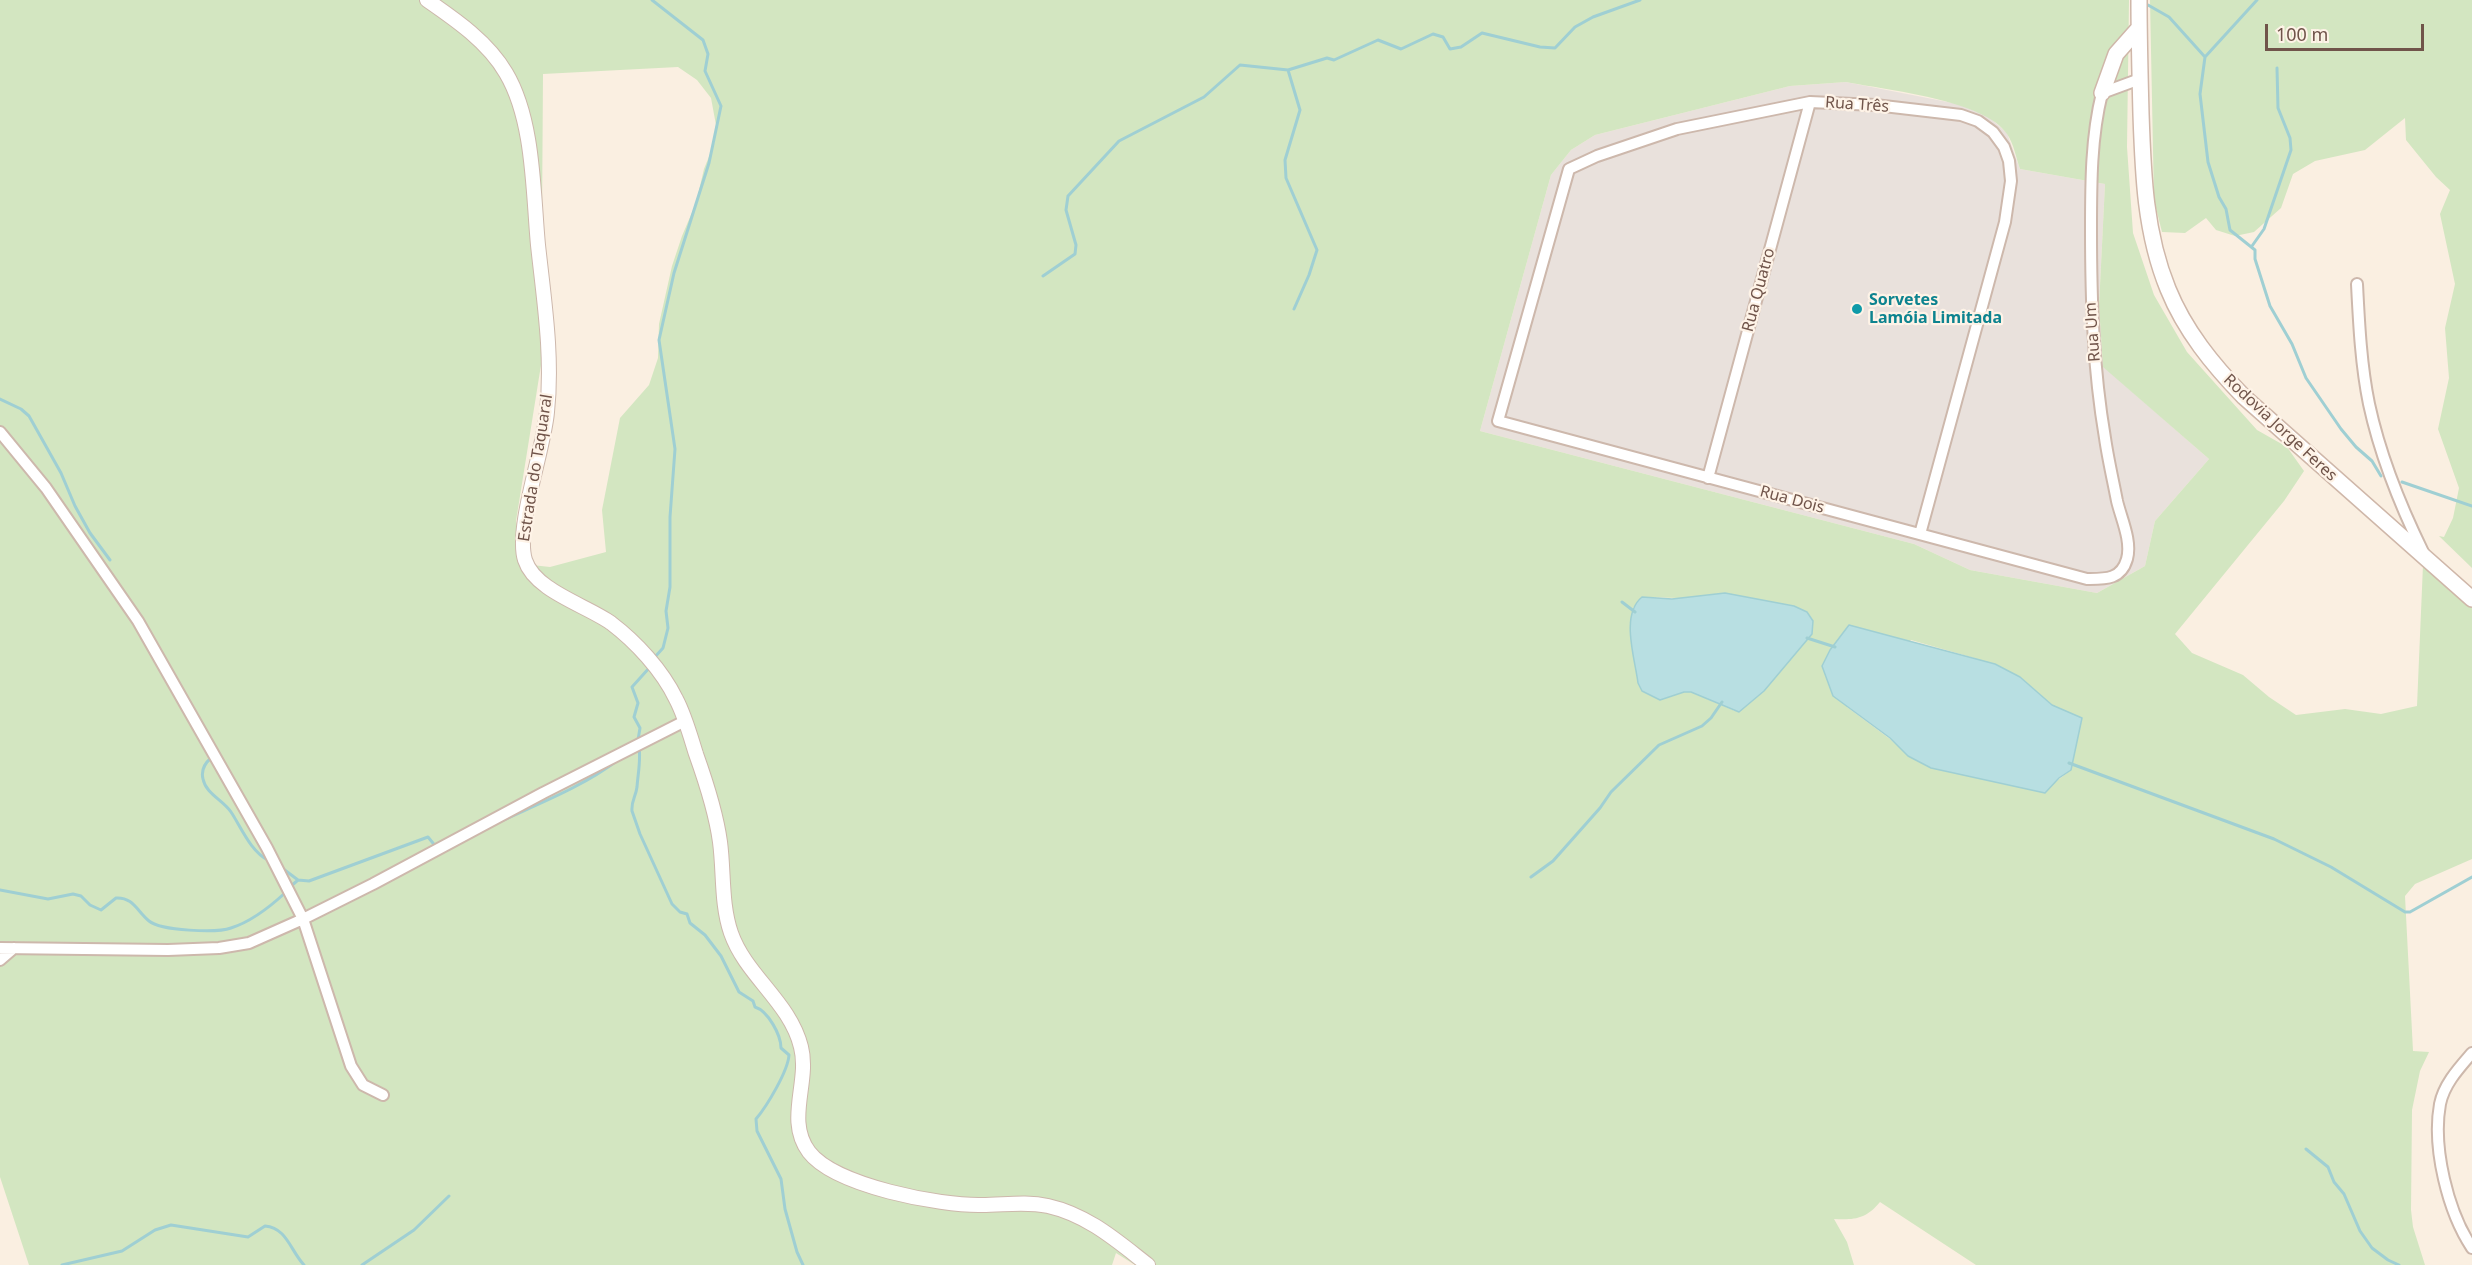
<!DOCTYPE html>
<meta charset="utf-8">
<style>
body{margin:0}
#map{position:relative;width:2472px;height:1265px;overflow:hidden;background:#faefe1;font-family:"Noto Sans",sans-serif}
canvas{display:block}
.scale{position:absolute;left:2265px;top:24px;width:159px;height:27px;box-sizing:border-box;border:3px solid #70544a;border-top:0;padding-left:8px;font-size:18px;line-height:21px;white-space:nowrap;color:#70544a;-webkit-text-stroke:4px #fef3e7;paint-order:stroke}
</style>
<div id="map">
<canvas width="2472" height="1265"></canvas>
<div class="scale">100 m</div>
</div>
<script>
const g = document.querySelector('canvas').getContext('2d');
g.lineJoin = 'round';
function fillPath(path, color) {
  g.fillStyle = color;
  g.fill(path, 'evenodd');
}
function stroke(path, color, width, dash) {
  g.strokeStyle = color;
  g.lineWidth = width;
  g.lineCap = dash ? 'butt' : 'round';
  g.setLineDash(dash || []);
  g.stroke(path);
}
function label(font, color, halo, rows, align = 'center') {
  g.font = font + ' "Noto Sans",sans-serif';
  g.lineWidth = 4.5;
  g.setLineDash([]);
  g.textBaseline = 'middle';
  g.strokeStyle = halo;
  g.fillStyle = color;
  for (const [text, x, y, turn = 0] of rows) {
    g.save();
    g.translate(x, y);
    g.rotate((+turn || 0) * Math.PI / 180);
    g.textAlign = isNaN(turn) ? turn : align;
    if (halo) g.strokeText(text, 0, 0);
    g.fillText(text, 0, 0);
    g.restore();
  }
}
fillPath(new Path2D(`
 M1846 82 1958 104 1988 116 2007 133 2020 169 2105 184 2099 306 2103 366 2209 459 2155 521 2145 566 2097 593 1970 570 1914 544 1480 431 1551 175 1571 150 1595 135 1790 86Z`), '#e9e1dc');
fillPath(new Path2D(`
 M0 0H2129L2127 147 2133 233 2154 295 2187 352 2257 430 2287 447 2304 471 2284 501 2175 634 2192 653 2243 675 2269 697 2296 715 2345 709 2381 714 2417 706 2423 565 2472 608V859L2415 884 2405 896 2413 1051 2429 1052 2420 1071 2412 1110 2411 1210 2413 1227 2425 1265H1976L1880 1202C1866 1219 1855 1220 1834 1219L1847 1242 1854 1265H1135L1116 1253 1112 1265H29L0 1177ZM678 67 697 80 711 98 716 125 714 144 704 169 696 203 682 236 672 266 659 324 658 358 649 385 620 418 602 510 606 552 550 567 532 565 519 541 516 521 541 365 543 74ZM1846 82C1886 90 1985 100 2007 134 2014 144 2016 158 2020 169L2105 184 2099 306 2103 367 2209 459 2155 521 2145 566 2097 593 1970 570 1914 544 1480 431 1551 175 1571 150 1595 135 1790 86ZM1642 597 1678 598 1735 711 1691 692H1684L1660 700 1638 683 1631 626 1633 608ZM1911 640 1974 658 2020 677 2052 705 2081 718 2071 770 2050 786 1909 756 1890 739 1847 707Z
 M2150 0H2472V568L2439 536 2444 537 2453 518 2459 488 2438 429 2449 378 2445 328 2455 284 2440 214 2450 190 2436 177 2406 140 2405 118 2365 150 2315 161 2293 174 2281 208 2254 232 2235 236 2216 230 2206 218 2185 233 2162 232 2154 200Z`), '#d3e6c1');
const water = new Path2D(`
 M1725 593 1794 606 1807 612 1813 621 1812 634 1764 691 1739 712 1691 692H1684L1660 700 1642 691 1638 683C1635 658 1620 615 1642 597L1672 599Z
 M1849 625 1995 664 2020 677 2052 705 2082 718 2071 770 2059 778 2045 793 1931 768 1908 756 1890 738 1833 696 1822 666 1830 650Z`);
fillPath(water, '#b8dfe2');
stroke(water, '#9fcfd3', 1.5);
stroke(new Path2D(`
 M652 0 703 40 708 54 705 71 721 106 709 163 674 273 659 340 675 449 670 517V587L666 611 668 628 663 648 654 658
 M2257 0 2205 57 2200 94 2208 162 2219 197 2226 209 2230 230 2255 250V259L2270 306 2292 344 2306 378 2341 429 2356 447 2372 461 2381 476
 M2148 5 2169 17 2205 57
 M1288 70 1300 110 1285 160 1286 178 1317 250 1309 275 1294 309
 M2252 246 2264 229 2291 150 2290 138 2278 108 2277 68
 M1043 276 1075 254 1076 245 1066 210 1068 196 1119 141 1204 97 1240 65 1288 70 1327 58 1334 60 1378 40 1401 49 1433 34 1443 37 1450 49 1461 47 1482 33 1540 47 1555 48 1575 27 1593 17 1640 0
 M0 399 21 409 29 416 61 473 75 506 90 533 110 560
 M2402 482 2472 506
 M1622 602 1635 612
 M1807 638 1835 647
 M638 740 640 728 634 717 638 703 632 687 650 667
 M639 747C641 760 638 773 637 787 636 796 631 801 632 811L640 834 672 904 680 912 687 914 690 923 705 935 721 956 739 992 753 1001 755 1007C768 1011 781 1035 781 1048L789 1055C788 1071 767 1106 756 1119L757 1131 781 1179 785 1209 797 1252 803 1265
 M211 758C204 764 201 771 203 779 206 794 223 800 231 812 241 827 251 852 268 860
 M2069 763 2274 839 2331 867 2405 912H2410L2472 877
 M499 822C540 803 582 787 618 760
 M282 868 298 880 309 881 428 837 437 848
 M1531 877 1553 861 1600 808 1611 792 1659 745 1702 726 1711 718 1722 702
 M290 887 298 880
 M0 890 48 899 73 894 81 896 90 905 101 910 116 898C133 897 137 911 149 921 161 931 217 933 231 928 250 922 271 906 286 892
 M2306 1149 2328 1167 2334 1182 2344 1194 2360 1231 2372 1248 2388 1260 2399 1265
 M62 1265 122 1251 155 1230 171 1225 248 1237 265 1226C287 1228 290 1250 304 1265
 M362 1265 414 1230 449 1196`), '#9fcfd3', 3);
const minor = new Path2D(`
 M2357 284C2359 324 2361 365 2369 404 2380 455 2400 505 2423 552
 M0 432 46 488 138 621 267 848 303 919 351 1066 363 1085 383 1095
 M1708 478 1810 102
 M1920 534 2005 222 2011 181 2009 161 2004 147 1993 132 1978 121 1961 115 1875 105 1810 102 1677 129 1597 156 1569 169 1498 421 2087 579C2105 579 2121 580 2127 559 2132 541 2121 518 2117 501 2113 480 2108 459 2105 438 2093 368 2091 299 2091 229 2091 184 2091 137 2102 93L2140 79
 M0 948 168 950 219 948 249 943 303 919 373 884 543 793 685 721
 M0 960 14 948
 M2472 1053C2459 1068 2444 1084 2440 1104 2432 1148 2448 1212 2472 1248`);
const tertiary = new Path2D(`
 M427 0C456 20 488 42 506 73 534 120 533 192 538 245 544 301 553 356 547 412 544 449 515 528 525 560 535 591 586 605 611 623 636 642 662 670 676 699 685 716 690 735 696 754 706 782 716 812 720 842 724 872 721 904 731 933 746 976 790 1002 801 1047 810 1082 785 1120 809 1152 835 1186 940 1206 982 1205 1004 1205 1026 1201 1048 1206 1088 1215 1117 1241 1148 1265`);
const secondary = new Path2D(`
 M2139 0C2139 38 2140 76 2141 114 2143 174 2145 233 2168 289 2185 331 2213 365 2244 397L2472 599
 M2102 93 2116 54 2139 28`);
stroke(minor, '#cdb8ac', 14);
stroke(tertiary, '#cdb8ac', 16);
stroke(secondary, '#cfb7a9', 18);
stroke(minor, '#fff', 10);
stroke(tertiary, '#fff', 14);
stroke(secondary, '#fff', 15);
for (const [x, y, r, color] of [
 [1857,309,6,"#0f9aa8"]
]) {
  const dot = new Path2D();
  dot.arc(x, y, r, 0, 2 * Math.PI);
  g.fillStyle = color;
  g.fill(dot);
  stroke(dot, '#fef3e7', 2);
}
label('16px', '#70544a', '#fef3e7', [
 ["Rua Três",1857,105,4],
 ["Rua Quatro",1759,290,-75],
 ["Rua Um",2093,332,-94],
 ["Rodovia Jorge Feres",2280,428,43],
 ["Estrada do Taquaral",536,468,-81],
 ["Rua Dois",1792,500,15]
]);
label('bold 16px', '#0d838f', '#fef3e7', [
 ["Sorvetes",1869,300],
 ["Lamóia Limitada",1869,318]
], 'left');
</script>
